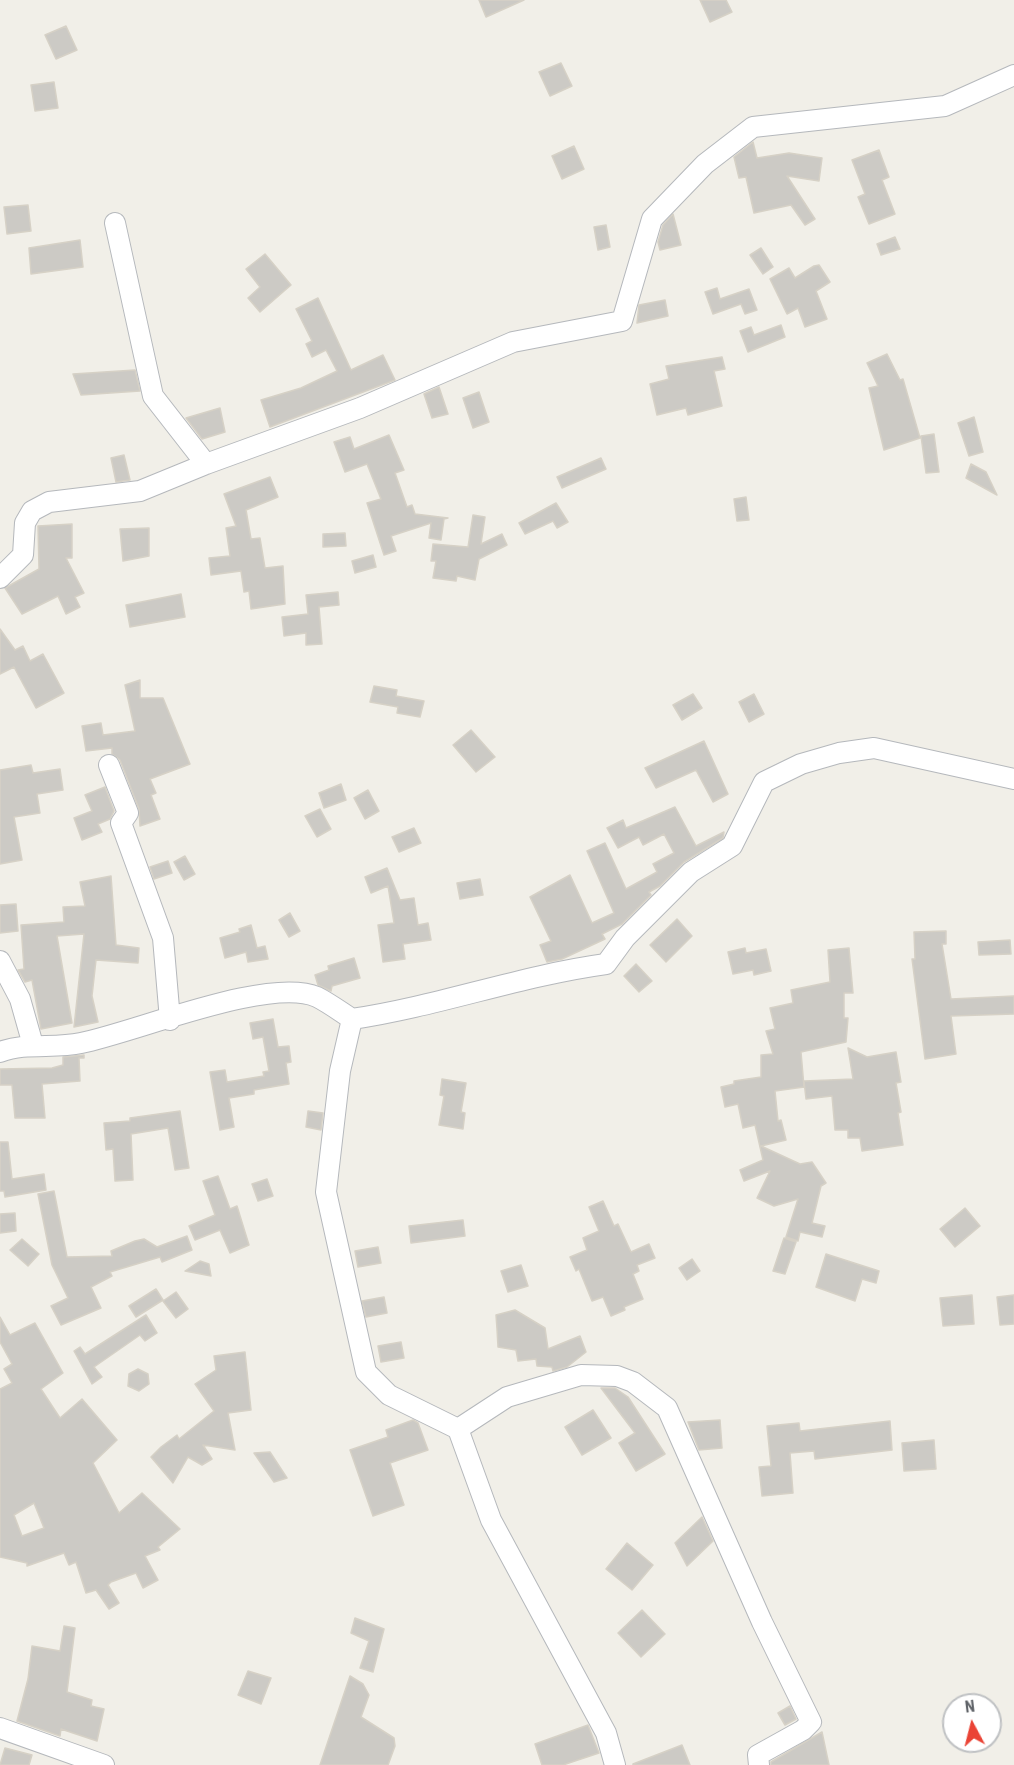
<!DOCTYPE html>
<style>
body{margin:0}
#map{position:relative;width:1014px;height:1765px;overflow:hidden;background:#f1efe8;font-family:"Roboto Condensed",sans-serif}
canvas{display:block}
.north{position:absolute;left:942px;top:1693px;width:60px;height:60px;box-sizing:border-box;background:#fff;border:2px solid #bfc1c3;border-radius:50%;rotate:353deg;font-size:16px;font-weight:700;line-height:24px;text-align:center;color:#5f6368}
.north::after{content:'';display:block;margin:auto;width:21px;height:27px;background:#ea4335;clip-path:polygon(50% 0,100% 100%,50% 72%,0 100%)}
</style>
<div id="map">
<canvas width="1014" height="1765"></canvas>
<div class="north">N</div>
</div>
<script>
const g = document.querySelector('canvas').getContext('2d');
g.lineJoin = 'round';
function fillPath(path, color) {
  g.fillStyle = color;
  g.fill(path, 'evenodd');
}
function stroke(path, color, width, dash) {
  g.strokeStyle = color;
  g.lineWidth = width;
  g.lineCap = dash ? 'butt' : 'round';
  g.setLineDash(dash || []);
  g.stroke(path);
}
const building = new Path2D(`
 M479 0H524L486 17Z
 M700 0H726L732 12 710 22Z
 M66 26 77 50 56 59 45 35Z
 M561 63 572 86 550 96 539 72Z
 M54 82 58 108 35 111 31 85Z
 M753 142 757 158 789 153 822 158 819 181 787 176 815 219 805 225 791 205 754 213 746 177 739 178 734 157Z
 M574 146 584 169 562 179 552 156Z
 M879 150 889 177 882 180 895 214 869 224 858 197 865 194 852 160Z
 M28 205 31 231 7 234 4 207Z
 M673 214 681 245 660 250 658 242 663 225Z
 M606 225 610 247 598 250 594 227Z
 M895 237 900 249 881 255 877 244Z
 M80 240 83 267 31 274 29 248Z
 M761 248 773 267 763 274 750 255Z
 M265 254 291 285 260 312 248 298 260 287 246 269Z
 M819 265 830 282 816 291 827 319 805 327 798 308 787 314 770 279 789 268 795 278 814 266Z
 M717 288 720 299 749 289 757 310 745 314 741 304 713 314 705 292Z
 M318 298 351 370 383 355 395 380 270 427 261 400 301 388 337 371 326 350 312 357 306 344 312 341 296 309Z
 M665 300 668 316 637 323 639 305Z
 M781 325 785 337 748 352 740 331 751 327 754 335Z
 M887 354 900 380 903 379 920 438 884 450 869 388 878 386 867 363Z
 M722 357 725 369 714 371 722 406 688 415 686 408 657 415 650 384 669 379 666 366Z
 M135 370 140 391 81 395 73 374Z
 M439 387 448 414 432 418 424 394Z
 M479 392 489 422 473 428 463 398Z
 M220 408 225 432 202 439 186 418Z
 M974 417 983 452 969 456 958 423Z
 M934 434 939 472 926 473 921 436Z
 M389 435 404 470 395 473 407 507 412 505 415 514 448 518 444 519 441 540 429 538 431 523 391 536 396 551 384 555 367 503 381 499 367 464 345 472 334 442 350 437 354 449Z
 M124 455 130 480 116 482 111 458Z
 M601 458 606 469 562 488 557 477Z
 M971 464 986 472 997 495 966 478Z
 M270 477 278 497 246 510 251 539 260 538 265 568 283 566 285 604 251 609 249 591 244 592 241 571 211 575 209 558 230 556 226 528 236 526 224 494Z
 M746 497 749 520 737 521 734 499Z
 M556 503 568 522 557 528 553 521 525 534 519 523Z
 M473 515 485 517 481 544 502 534 507 545 479 559 475 580 457 576 456 581 433 578 436 561H431L433 544 468 547Z
 M72 524V558H66L84 593 75 597 80 607 66 614 58 596 22 614 5 588 39 569 38 526Z
 M149 528V556L123 561 120 529Z
 M345 533 346 546 323 547V534Z
 M373 555 376 567 355 573 352 561Z
 M338 592 339 605 319 607 322 644 306 645V633L284 636 282 617 308 614 306 595Z
 M181 594 185 617 130 627 126 605Z
 M0 629 15 650 23 646 30 661 43 654 64 693 36 708 14 667 0 674Z
 M140 680V698H163L190 764 150 779 156 793 151 795 160 819 140 826 139 809 120 760 112 754V748L86 751 82 726 101 723 103 735 135 731 125 685Z
 M374 686 397 690 396 696 424 701 420 717 397 713 398 707 370 702Z
 M693 694 702 708 682 720 673 705Z
 M754 694 764 714 749 722 739 702Z
 M471 730 495 757 476 772 453 745Z
 M704 741 728 794 713 802 696 770 656 788 645 768Z
 M31 765 33 773 60 769 63 790 37 794 40 813 14 817 22 860 0 864V770Z
 M341 784 346 800 324 808 319 793Z
 M105 787 114 811 110 819 98 824 102 832 82 840 74 818 92 811 85 795Z
 M368 790 379 811 365 819 354 798Z
 M675 807 696 846 724 832 723 838 684 862 660 886 649 892 651 895 622 924 602 934 605 939 562 959 547 962 540 945 551 941 530 897 570 875 592 923 614 913 587 851 605 843 626 889 657 872 653 864 674 853 664 834 643 845 639 837 618 848 607 828 623 820 626 828Z
 M320 809 331 829 317 837 305 816Z
 M414 828 421 843 399 852 392 837Z
 M185 856 195 874 184 880 174 862Z
 M168 861 172 873 154 879 150 867Z
 M387 868 400 900 414 898 418 925 428 923 431 940 403 944 405 959 383 962 378 925 394 923 388 886 371 893 365 877Z
 M111 876 116 945 139 948 138 963 96 960 92 996 98 1022 74 1027 84 934 57 936 72 1023 41 1029 32 980 25 982 18 970 24 969 21 925 64 922 63 907 85 906 80 882Z
 M480 879 483 895 460 899 457 883Z
 M16 904 18 931 0 933V905Z
 M290 913 300 931 289 937 279 920Z
 M677 919 692 936 666 962 650 945Z
 M251 925 257 948 265 946 268 959 248 962 246 952 225 958 220 938 240 932 239 929Z
 M946 931V944H942L951 999 1014 996V1014L951 1016 956 1054 925 1059 912 959H915L914 932Z
 M1010 940 1011 954 979 955 978 942Z
 M745 948 746 953 766 949 771 971 754 975 753 970 733 974 728 952Z
 M849 948 853 993H844V1018H848L846 1042 801 1052 804 1087 775 1091 778 1121 781 1120 786 1140 761 1146 800 1164 812 1162 826 1183 821 1186 812 1223 825 1226 822 1237 800 1232 798 1241 786 1237 798 1199 774 1206 757 1198 770 1171 744 1181 740 1170 763 1160 755 1125 743 1128 738 1104 725 1107 721 1087 734 1084V1081L761 1077V1055L773 1054 766 1031 775 1029 770 1008 793 1003 791 990 830 982 828 950Z
 M354 958 360 978 332 986 331 991 318 985 315 975 329 970 328 966Z
 M636 964 652 981 639 992 624 976Z
 M273 1019 278 1047 289 1046 291 1062 286 1063 289 1084 254 1090V1094L229 1098 234 1127 220 1130 210 1072 225 1070 227 1082 264 1076 263 1072 269 1071 263 1037 253 1039 250 1023Z
 M848 1048 867 1057 896 1052 901 1082 896 1083 901 1112 898 1113 903 1145 862 1151 860 1138H848V1130H835L832 1096 806 1099 804 1081 853 1079Z
 M84 1055V1058H79L80 1081 42 1084 45 1118H15L12 1085H0V1069L52 1068 63 1065V1057Z
 M442 1079 466 1083 461 1112 465 1113 463 1129 439 1125 444 1096 440 1095Z
 M180 1111 189 1168 175 1170 168 1128 131 1134 133 1180 115 1181 113 1149 106 1150 104 1123 130 1121V1118Z
 M308 1111 323 1113 321 1130 306 1127Z
 M0 1142H8L12 1179 44 1174 46 1190 5 1197 4 1191H0Z
 M218 1176 230 1209 237 1206 249 1245 230 1253 220 1230 195 1240 189 1226 215 1215 203 1181Z
 M267 1179 273 1196 258 1201 252 1184Z
 M54 1191 67 1257 112 1256 111 1251 135 1241 144 1239 157 1247 187 1236 192 1250 162 1262 160 1257 110 1272 112 1276 91 1287 101 1308 61 1325 51 1306 68 1298 52 1265 38 1194Z
 M603 1201 614 1226 618 1224 631 1252 649 1244 655 1258 637 1265 639 1271 633 1274 643 1299 624 1307 625 1310 611 1316 603 1297 592 1301 579 1269 576 1271 570 1257 587 1250 583 1238 599 1231 589 1207Z
 M965 1208 980 1226 955 1247 940 1229Z
 M15 1213 16 1231 0 1233V1214Z
 M463 1220 465 1236 411 1243 409 1226Z
 M784 1238 796 1242 785 1274 773 1271Z
 M22 1239 39 1254 28 1266 10 1250Z
 M378 1247 381 1263 358 1267 355 1251Z
 M826 1254 879 1271 876 1283 862 1279 855 1301 816 1287Z
 M692 1259 700 1271 687 1280 679 1268Z
 M200 1261 209 1264 211 1276 185 1271Z
 M521 1265 528 1286 508 1292 501 1271Z
 M156 1289 163 1300 136 1317 129 1306Z
 M176 1292 188 1309 176 1318 163 1301Z
 M972 1295 974 1324 943 1326 940 1298Z
 M1014 1295V1324L1000 1325 997 1297Z
 M384 1297 387 1313 366 1317 362 1301Z
 M515 1310 545 1328 548 1349 580 1336 586 1352 567 1367 553 1371 552 1367 537 1366 536 1359 518 1361 516 1350 498 1347 497 1329 496 1315Z
 M146 1315 157 1333 145 1341 140 1335 94 1367 102 1377 92 1384 74 1351 80 1347 85 1354Z
 M0 1317 10 1335 35 1323 63 1373 41 1389 60 1418 82 1399 117 1440 93 1463 119 1513 142 1493 180 1529 158 1547 160 1550 145 1556 158 1580 143 1588 136 1573 111 1582 108 1585 119 1603 109 1609 96 1590 86 1593 76 1562 69 1565 64 1553 27 1566V1563L0 1557V1389L12 1383 4 1369 12 1364 0 1342ZM34 1503 44 1528 22 1536 14 1515Z
 M401 1342 404 1358 381 1362 378 1346Z
 M245 1352 251 1410 228 1413 235 1450 203 1445 212 1459 202 1465 188 1457 173 1483 151 1457 161 1447 177 1435 179 1439 214 1411 195 1384 216 1370 214 1356Z
 M138 1369 148 1374 149 1384 139 1391 128 1386 129 1374Z
 M601 1388H615L628 1397 665 1454 636 1471 619 1443 635 1433Z
 M593 1410 611 1438 582 1455 565 1427Z
 M413 1420 418 1423 428 1450 390 1463 404 1505 373 1516 350 1450 388 1437 386 1430Z
 M720 1420 722 1448 699 1450 688 1422Z
 M890 1421 892 1450 815 1459 814 1451 790 1453 793 1493 762 1496 759 1467 771 1466 767 1426 799 1423 800 1431Z
 M934 1440 936 1469 904 1471 902 1443Z
 M270 1452 287 1478 274 1482 254 1453Z
 M702 1517 713 1541 687 1566 675 1543Z
 M627 1543 653 1565 632 1590 606 1569Z
 M642 1610 665 1634 641 1657 618 1633Z
 M355 1618 384 1629 373 1672 360 1668 369 1641 351 1633Z
 M64 1626 75 1628 67 1692 92 1700 91 1706 104 1709 97 1741 61 1729 60 1736 17 1721 28 1679 32 1646 60 1651Z
 M248 1671 271 1678 261 1704 238 1695Z
 M350 1676 363 1684 369 1695 361 1717 394 1738 395 1746 388 1765H320Z
 M790 1706 796 1719 785 1725 778 1713Z
 M588 1725 599 1753 563 1765H542L535 1744Z
 M822 1732 829 1765H771V1762Z
 M682 1745 690 1765H633V1764Z
 M5 1748 32 1755 29 1765H0Z`);
fillPath(building, '#cccac5');
stroke(building, '#d6d1c6', 1.5);
const minor = new Path2D(`
 M115 223 153 396 206 464
 M0 578 23 555 25 523 32 511 49 502 140 491 206 464 360 408 513 342 622 321 652 219 705 164 753 127 945 106 1014 75
 M109 765 128 813 121 823 163 938 170 1020
 M0 961 20 999 33 1045
 M352 1019 340 1071 326 1192 366 1372 389 1395 458 1429 491 1520 606 1733 615 1765
 M0 1052C26 1042 54 1049 81 1043 136 1032 269 976 317 997 329 1003 341 1012 352 1019 439 1006 519 976 606 964L625 938 691 872 732 846 764 782 801 764 839 753 874 748 1014 779
 M458 1429 507 1397 581 1375 617 1376 633 1382 667 1408 762 1622 811 1722 803 1730 758 1755 759 1765
 M0 1728 104 1765`);
stroke(minor, '#b5b8bc', 22);
stroke(minor, '#fff', 20);
</script>
